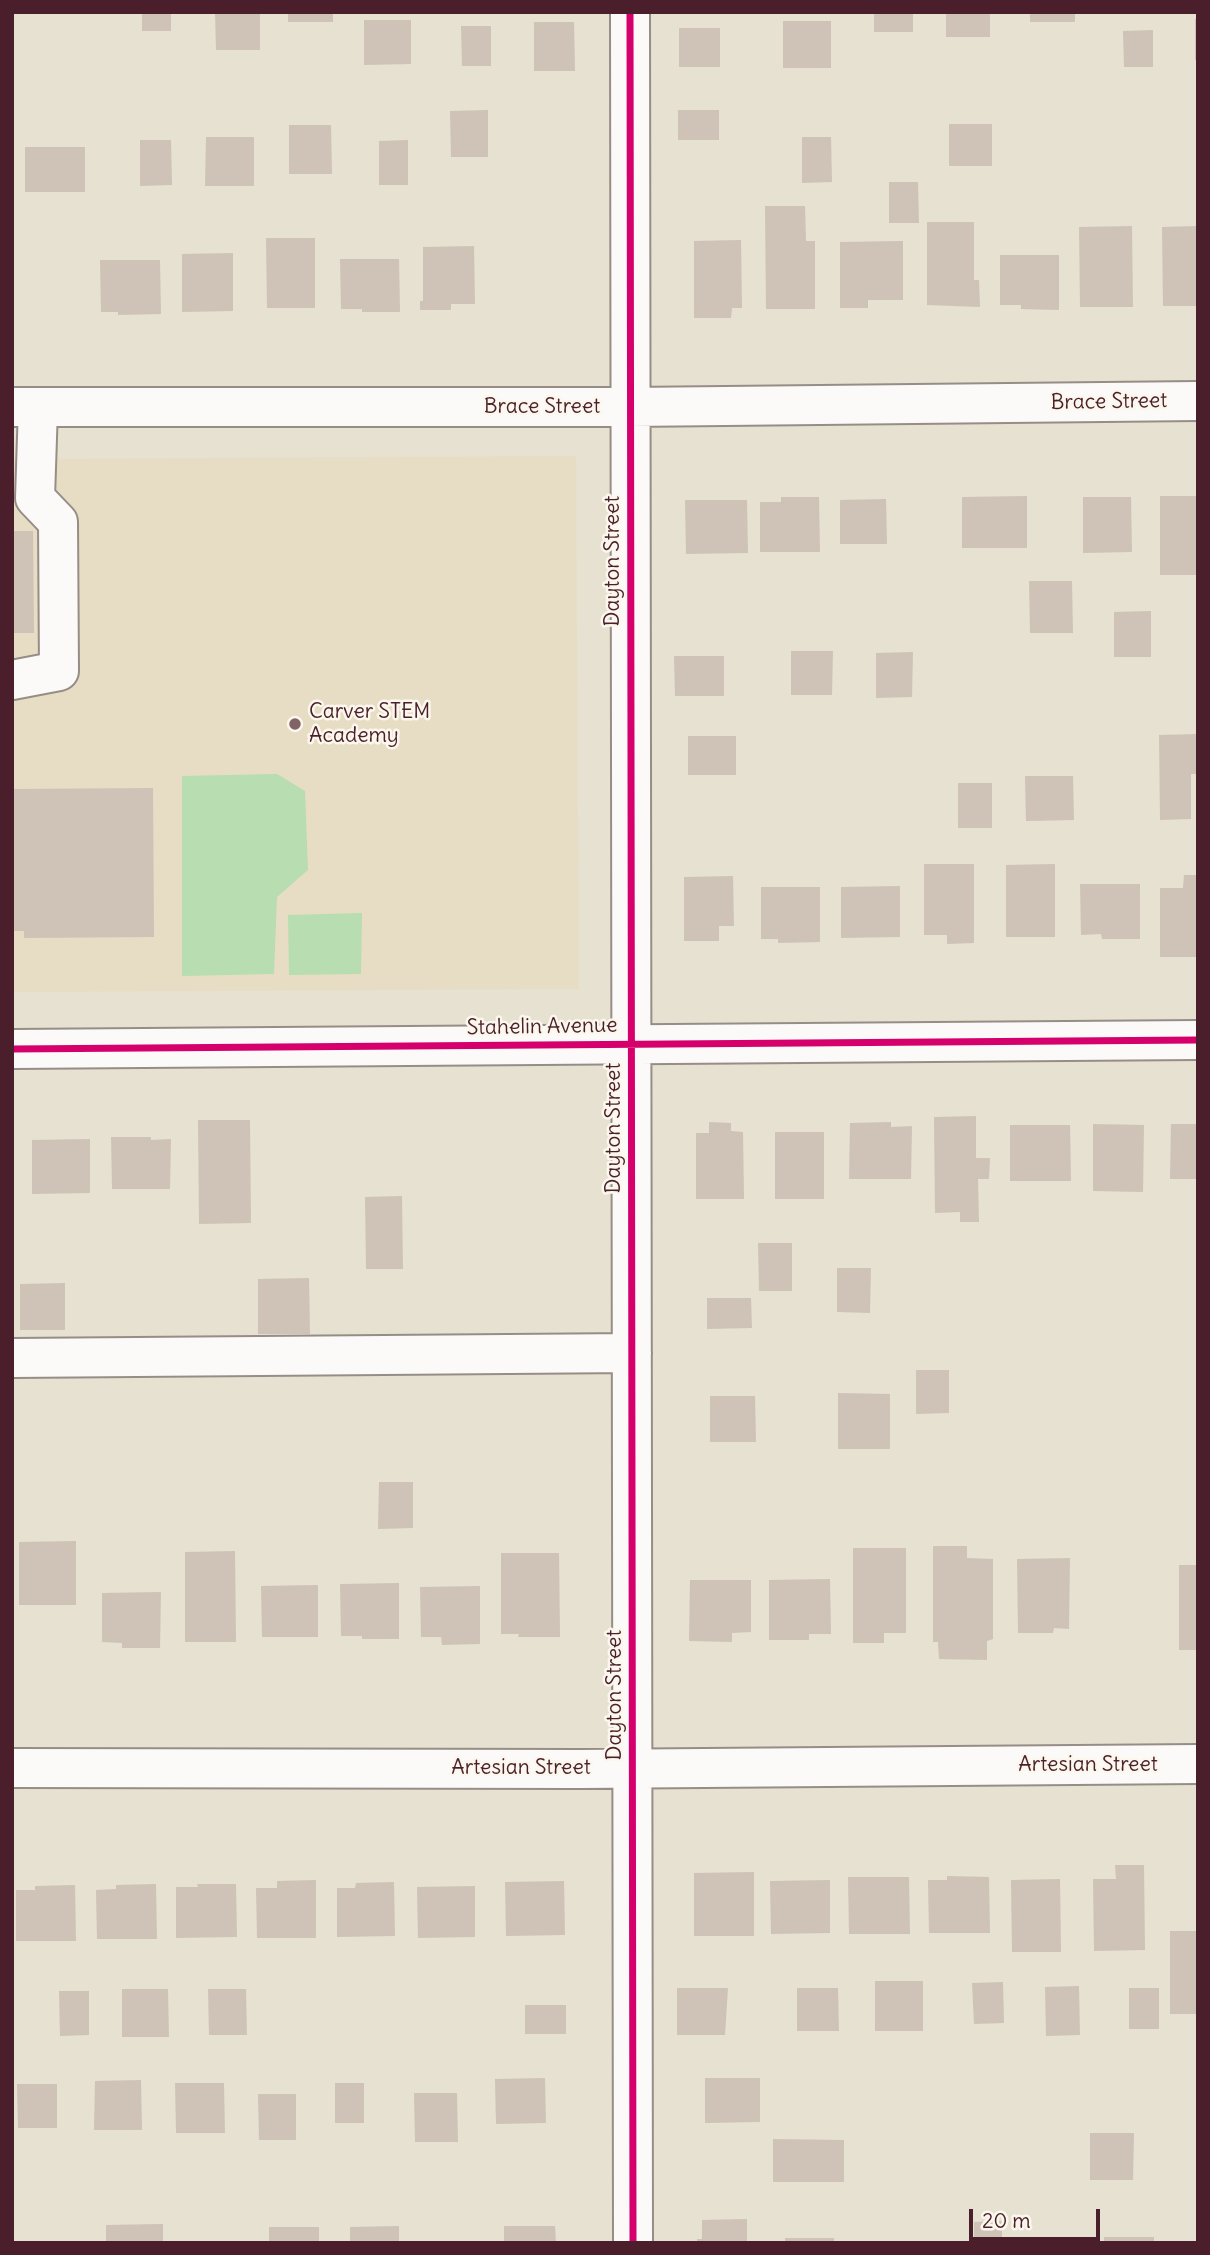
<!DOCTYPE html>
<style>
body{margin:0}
#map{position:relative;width:1210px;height:2255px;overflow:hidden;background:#e6e1d1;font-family:Delius,sans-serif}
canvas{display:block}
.frame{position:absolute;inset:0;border:14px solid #4a1f2b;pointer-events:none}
.scale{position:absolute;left:969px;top:2209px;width:131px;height:32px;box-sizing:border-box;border:4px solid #4a1f2b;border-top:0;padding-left:9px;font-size:21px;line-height:24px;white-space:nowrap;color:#4a1f2b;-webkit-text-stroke:5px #fbf7ec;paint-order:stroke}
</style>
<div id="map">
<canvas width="1210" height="2255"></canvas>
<div class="frame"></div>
<div class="scale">20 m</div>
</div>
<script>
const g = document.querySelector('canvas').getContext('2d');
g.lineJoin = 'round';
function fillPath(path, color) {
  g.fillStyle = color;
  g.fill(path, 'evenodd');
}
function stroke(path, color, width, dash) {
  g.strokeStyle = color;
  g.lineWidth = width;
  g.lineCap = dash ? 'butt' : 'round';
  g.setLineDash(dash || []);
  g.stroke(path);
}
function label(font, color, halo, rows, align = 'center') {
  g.font = font + ' Delius,sans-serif';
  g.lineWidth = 5;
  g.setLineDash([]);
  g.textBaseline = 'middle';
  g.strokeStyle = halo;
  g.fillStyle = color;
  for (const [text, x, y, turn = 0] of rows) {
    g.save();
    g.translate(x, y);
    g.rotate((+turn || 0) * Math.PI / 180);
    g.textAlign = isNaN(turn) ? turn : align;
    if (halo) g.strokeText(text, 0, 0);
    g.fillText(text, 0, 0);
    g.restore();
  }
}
fillPath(new Path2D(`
 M576 456 579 989 12 992V459Z`), '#e7ddc4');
fillPath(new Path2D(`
 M277 774 305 791 308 870 277 897 274 974 182 976V776Z
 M362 913 361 974 289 975 288 915Z`), '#b7ddb0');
fillPath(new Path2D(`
 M142 12H171V31H142Z
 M215 12H260V50H216Z
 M288 12H333V22H288Z
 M874 12H913V32H874Z
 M946 12H990V37H946Z
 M1030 12H1075V22H1030Z
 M1195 19H1198V60H1195Z
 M364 20H411V64L364 65Z
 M783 21H831V68H783Z
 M534 22H574L575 71H534Z
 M461 26H491V66H462Z
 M679 28H720V67H679Z
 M1153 30V67H1124L1123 31Z
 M488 110V157H451L450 111Z
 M678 110H719V140H678Z
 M949 124H992V166H949Z
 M289 125H331L332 174H289Z
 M206 137H254V186H205Z
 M802 137H831L832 182 802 183Z
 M140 140H171L172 185 140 186Z
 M408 140V185H379V141Z
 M25 147H85V192H25Z
 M889 182H918L919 223H889Z
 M765 206H805L806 241H815V309H766Z
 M927 222H974V280H979L980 307 927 305Z
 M1132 226 1133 307H1080L1079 227Z
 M1198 226V306H1163L1162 227Z
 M266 238H315V308H267Z
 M741 240 742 308H732L731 318H694V241Z
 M903 241V300H868V308H840V242Z
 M474 246 475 304H451V310H420V301H423V247Z
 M233 253V311L182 312V254Z
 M1000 255H1059V310L1021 309V305H1000Z
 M340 259H399L400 312H362V309H341Z
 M100 260H160L161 314 118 315V312H101Z
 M1027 496V548H962V497Z
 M1160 496H1198V575H1160Z
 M781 497H819L820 552H760V502H781Z
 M1083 497H1131L1132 552 1083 553Z
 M886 499 887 544H840V500Z
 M685 500H747L748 553 686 554Z
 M12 531H33L34 633H12Z
 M1029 581H1072L1073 633H1030Z
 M1151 611V657H1114V612Z
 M791 651H833L832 695H791Z
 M913 652 912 697 876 698V653Z
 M674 656H724V696H675Z
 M1198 734V774H1191V819L1160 820 1159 735Z
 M688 736H736V775H688Z
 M1025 776H1073L1074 820 1026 821Z
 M958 783H992V828H958Z
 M153 788 154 937 24 938V931H12V789Z
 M924 864H974V943L947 944V935H924Z
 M1055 864V937H1006V865Z
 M1184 875H1198V957H1160V888H1183Z
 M733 876 734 926H719V941H684V877Z
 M1080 884H1140V939H1102L1101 934 1081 935Z
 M900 886V937L841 938V887Z
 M761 887H820V942L778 943V939H761Z
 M976 1116V1158H990L989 1179H978L979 1222H960V1212L935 1213 934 1117Z
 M198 1120H250L251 1223 199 1224Z
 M709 1122 731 1123V1131L743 1132 744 1199H696V1133H709Z
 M891 1122V1127L912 1126 911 1179H849L850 1123Z
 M1093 1124 1144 1125 1143 1192 1093 1191Z
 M1171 1124H1198V1179H1170Z
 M1010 1125H1070L1071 1181H1010Z
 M775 1132H824V1199H775Z
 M111 1137H151V1140L171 1139 170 1189H112Z
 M90 1139V1193L32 1194V1140Z
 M402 1196 403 1269H366L365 1197Z
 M758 1243H792V1291H759Z
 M837 1268H871L870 1313 837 1312Z
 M309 1278 310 1334H258V1279Z
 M65 1283V1330H20V1284Z
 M707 1298H751L752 1328 707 1329Z
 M916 1370H949V1413L916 1414Z
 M838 1393 890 1394V1449H838Z
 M710 1396H755L756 1442H710Z
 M379 1482H413V1528L378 1529Z
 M76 1541V1605H19V1542Z
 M933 1546H967V1558L993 1559V1639L987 1641V1660L939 1659 938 1642H933Z
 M853 1548H906V1633H884V1643H853Z
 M235 1551 236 1642H185V1552Z
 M501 1553H559L560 1637H518L519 1634H501Z
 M1070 1558 1069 1629 1054 1628 1053 1633H1018L1017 1559Z
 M1179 1565H1198V1650H1179Z
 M830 1579 831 1634H809V1640H769V1580Z
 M690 1580H751V1632L732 1633V1642L689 1641Z
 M399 1583V1639H362V1636H341L340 1584Z
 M318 1585V1637H262L261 1586Z
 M480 1586V1644L442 1645 441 1637H421L420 1587Z
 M161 1592 160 1648H122V1643L102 1642V1593Z
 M1115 1865H1144L1145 1950 1094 1951 1093 1879H1116Z
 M754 1872V1936H694V1873Z
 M947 1876 989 1877 990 1933H929L928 1880H947Z
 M848 1877H909L910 1934H849Z
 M1060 1879 1061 1952H1012L1011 1880Z
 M316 1880V1938H257L256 1888H277V1881Z
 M830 1880V1933L771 1934 770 1881Z
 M564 1881 565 1935 506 1936 505 1882Z
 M394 1882 395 1936 337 1937V1888H355L356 1883Z
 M156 1884 157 1939H97L96 1890 116 1889V1885Z
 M197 1884H236L237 1937 176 1938V1887H198Z
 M75 1885 76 1941H16V1890H35V1886Z
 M475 1886V1937L418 1938 417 1887Z
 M1170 1931H1198V2014H1170Z
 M875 1981H923V2031H875Z
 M1003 1982 1004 2023 974 2024 972 1983Z
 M1079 1986 1080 2035 1046 2036 1045 1987Z
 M677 1988H728L725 2035H677Z
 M797 1988H838L839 2031H797Z
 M1129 1988H1159V2029H1129Z
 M122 1989H168L169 2037H122Z
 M208 1989H246L247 2035H209Z
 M59 1991H89V2035L60 2036Z
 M525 2005H566V2034H525Z
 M545 2078 546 2123 496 2124 495 2079Z
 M705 2078H760V2122L705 2123Z
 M141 2080 142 2130H94L95 2081Z
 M175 2083H224L225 2133H176Z
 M335 2083H364V2123H335Z
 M17 2084H57V2128H18Z
 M414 2093H457L458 2142H415Z
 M258 2094H296V2140H259Z
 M1090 2133H1134L1133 2180H1090Z
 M773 2139 844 2140V2182H773Z
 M747 2219V2243H697V2239H702V2220Z
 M1002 2221V2243H974V2222Z
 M163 2224V2243H106V2225Z
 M399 2226V2243H350V2227Z
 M504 2226H555L556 2243H504Z
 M269 2227H319V2243H269Z
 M1104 2237H1154V2243H1104Z
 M785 2238H834V2243H785Z`), '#cec3b6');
const minor = new Path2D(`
 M630 12 633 2243
 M12 407H630L1198 401
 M12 680 59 671 58 522 35 498 38 407
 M12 1049 1198 1040
 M12 1358 632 1353
 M12 1768 581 1769 1198 1764`);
stroke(minor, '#978d87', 42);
stroke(minor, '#fbfaf8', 38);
stroke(new Path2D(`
 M630 12 633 2243
 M12 1049 1198 1040`), '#d6006c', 7);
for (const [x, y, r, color] of [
 [295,724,7,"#816365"]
]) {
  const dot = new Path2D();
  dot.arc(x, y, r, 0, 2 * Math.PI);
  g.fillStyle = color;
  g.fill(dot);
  stroke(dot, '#fbf7ec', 2.5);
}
label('21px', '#4a1f2b', '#fbf7ec', [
 ["Brace Street",1109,402,-1],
 ["Brace Street",542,407],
 ["Dayton Street",613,561,-90],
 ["Stahelin Avenue",542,1027,-1],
 ["Dayton Street",614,1128,-90],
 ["Dayton Street",615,1695,-90],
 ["Artesian Street",1088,1765],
 ["Artesian Street",521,1768]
]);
label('21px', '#4a1f2b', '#fbf7ec', [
 ["Carver STEM",309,712],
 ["Academy",309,736]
], 'left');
</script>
